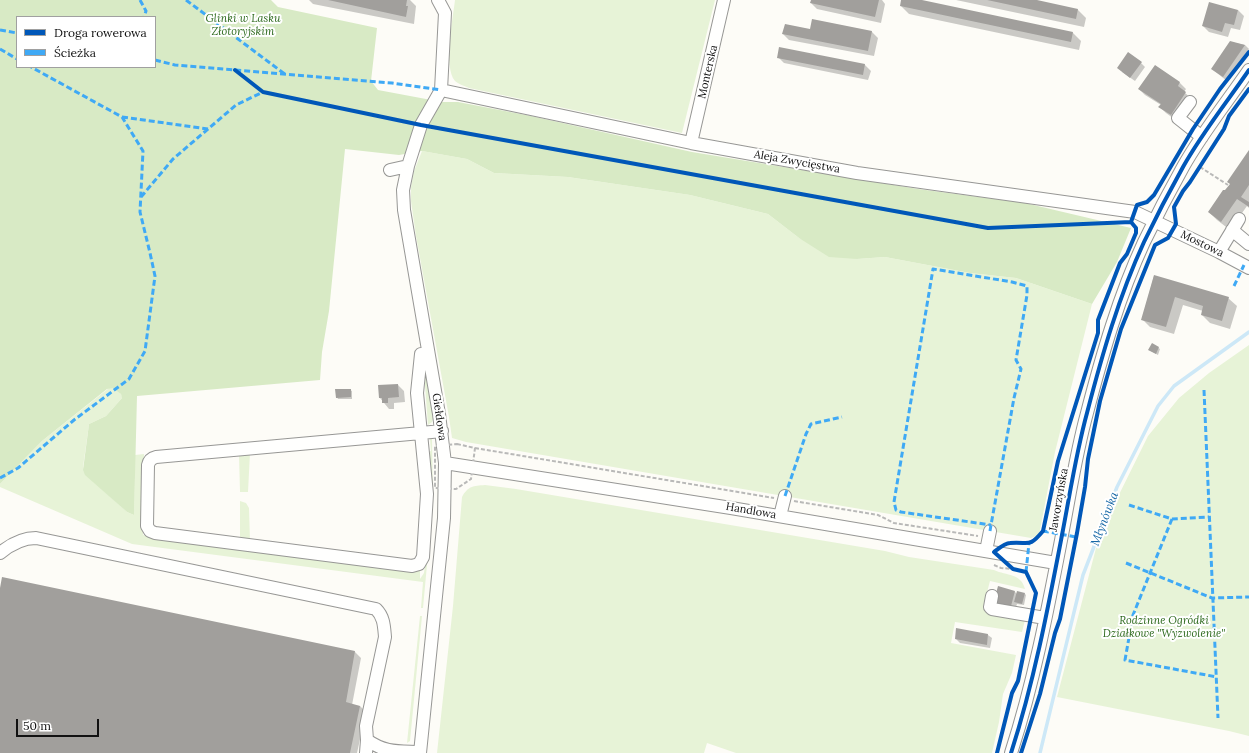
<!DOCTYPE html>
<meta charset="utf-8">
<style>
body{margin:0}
#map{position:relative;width:1249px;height:753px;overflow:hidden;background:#fdfcf7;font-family:Lora,serif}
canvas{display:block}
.legend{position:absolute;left:16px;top:16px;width:140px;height:52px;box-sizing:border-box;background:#fff;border:1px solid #a0a0a0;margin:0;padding:5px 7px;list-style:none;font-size:12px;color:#111}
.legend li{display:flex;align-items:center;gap:8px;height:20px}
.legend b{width:20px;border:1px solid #a0a0a0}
.scale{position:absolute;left:16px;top:719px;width:83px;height:18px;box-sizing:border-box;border:2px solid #111;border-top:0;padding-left:5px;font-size:12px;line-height:14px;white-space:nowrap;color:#111;-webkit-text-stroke:3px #fff;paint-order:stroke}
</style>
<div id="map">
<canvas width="1249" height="753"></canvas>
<ul class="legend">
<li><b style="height:5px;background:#0057b8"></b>Droga rowerowa</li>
<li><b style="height:5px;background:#3fa9f5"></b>Ścieżka</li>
</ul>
<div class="scale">50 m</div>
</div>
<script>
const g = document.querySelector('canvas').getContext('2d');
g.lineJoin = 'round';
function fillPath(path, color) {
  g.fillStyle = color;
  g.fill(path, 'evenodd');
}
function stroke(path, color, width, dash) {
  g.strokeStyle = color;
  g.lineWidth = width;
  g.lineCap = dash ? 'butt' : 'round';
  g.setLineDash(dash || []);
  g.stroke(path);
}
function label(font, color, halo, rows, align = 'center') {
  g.font = font + ' Lora,serif';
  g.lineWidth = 4;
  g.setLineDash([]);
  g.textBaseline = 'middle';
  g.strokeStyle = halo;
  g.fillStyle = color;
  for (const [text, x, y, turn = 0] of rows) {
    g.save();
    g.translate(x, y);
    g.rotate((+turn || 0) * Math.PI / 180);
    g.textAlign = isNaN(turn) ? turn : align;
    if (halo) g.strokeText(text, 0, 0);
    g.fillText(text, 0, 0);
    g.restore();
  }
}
fillPath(new Path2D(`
 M455 0H715L682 133 469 88C465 86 458 84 455 81 443 67 453 18 455 0Z
 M422 151 467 159 494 173 568 177 690 195 768 214 799 238 857 259 885 257 970 273 1016 278 1092 304 1055 452 1039 535 1031 538 466 442 452 438 449 417 416 236 411 201V187L414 171Z
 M1249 345V736L1229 731 1057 697 1100 533 1148 436 1179 398 1209 373Z
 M424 362 434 416 432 422 428 425 424 372Z
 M109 388C115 387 122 392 122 398L106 416 89 424 83 467 84 472 127 512 134 515 135 455 144 454 143 535 420 571V579L424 573 430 521 428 452 431 451 430 439H432L433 500 423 608H421L423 582 132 544 0 487V484L42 441Z
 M250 453 248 492H240L239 454Z
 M485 485 516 489 885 551 909 557 994 570C1007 576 1021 573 1025 589L990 581 983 608 1025 620 1022 632 955 622 951 643 1016 655 1012 673 1003 694 999 722 992 753H736L707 743 704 753H437L453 606 462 497C468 486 473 486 485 485Z
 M240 501 246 503 249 508 250 541 240 539Z
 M420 616H422L410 741 407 743Z`), '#e7f3d7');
fillPath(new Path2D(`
 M0 0H271L278 7 377 28 371 81 378 90 442 102H458L531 116 692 152 918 189 1025 203 1131 228 1117 262 1092 304 1016 278 970 273 885 257 857 259 829 257 799 238 768 214 690 195 568 177 494 173 467 159 422 151 399 155 345 149 329 311 322 352 320 380 137 396 134 515 127 512 85 475 83 470 89 424 106 416 122 398 121 394 113 388 107 389 42 441 0 484ZM17 17H155V67H17Z`), '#d8eac5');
fillPath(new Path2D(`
 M309 0H410L416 6 414 24 313 4Z
 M812 0H882L885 4 881 23 817 9 811 3Z
 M902 0H917L1073 33 1081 41 1079 50 909 14 901 6Z
 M956 0H1032L1078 10 1086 18 1084 27Z
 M1238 10 1244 16 1240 30 1231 28 1228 37 1209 32 1203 26Z
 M810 30 872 32 878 38 874 56 789 40 783 34Z
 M1231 42 1245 45 1249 49 1227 81 1212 69Z
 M778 57 865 65 871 71 868 80 784 63Z
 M1141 63 1145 67 1135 81 1122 72Z
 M1155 66 1180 83 1186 89 1184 92 1192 99 1177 121 1166 113 1160 107 1161 105 1145 95 1139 89Z
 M1249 152V208L1247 206 1230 230 1217 220 1209 212 1231 184Z
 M1154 276 1228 298 1237 306 1230 329 1210 323 1202 315 1203 311 1183 305 1174 334 1150 327 1142 319Z
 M1152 344 1160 349 1158 355 1149 350Z
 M398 385 404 391 405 402 394 403V409H389L380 398Z
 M350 390 352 391V399H338L337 397Z
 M3 578 355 652 361 658 352 705 360 706 366 712 357 753H0V593Z
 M999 588 1015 592 1017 594H1025L1026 595 1024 605 1017 604 1014 613Z
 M957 629 988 635 992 638 990 648 960 643 956 639Z`), '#0003');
stroke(new Path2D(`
 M1040 753 1083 575 1117 487 1158 406 1174 386 1249 332`), '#cde8f7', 3.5);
fillPath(new Path2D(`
 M328 0H407L406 6H408L406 17Z
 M811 0H879L875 17 810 3Z
 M901 0H922L1073 32 1071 42 900 6Z
 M987 0H1037L1078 9 1076 19Z
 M1209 2 1238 10 1234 25 1225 23 1222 32 1202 26Z
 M812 19 872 31 868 51 782 34 785 24 810 29Z
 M1230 41 1245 45 1223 77 1211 69Z
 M779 47 865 64 863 75 777 58Z
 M1128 52 1142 62 1130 78 1117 68Z
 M1155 65 1180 82 1178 86 1186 92 1171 115 1158 107 1161 104 1138 89Z
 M1249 150V185L1241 197 1249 202V207L1237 199 1221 222 1208 212 1223 190H1225L1230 184 1227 182Z
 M1154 275 1229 297 1222 321 1201 315 1203 306 1175 297 1166 327 1141 320Z
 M1152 343 1159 347 1156 354 1148 350Z
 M398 384 399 397 388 398V403H382V398H379L378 385Z
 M335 389H351V397L336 398Z
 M2 577 355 651 346 702 360 706 350 753H0V588Z
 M998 586 1015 591 1010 610 993 605Z
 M1017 591 1025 593 1022 604 1014 602Z
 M956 628 988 634 987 645 955 639Z`), '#a19f9c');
const minor = new Path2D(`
 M441 90 691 143 857 173 1135 212 1219 252 1249 268
 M1190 102 1178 118 1202 137
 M691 143 724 0
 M390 170 408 166
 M1232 230 1249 244
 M1219 252 1239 219
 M421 354 417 393 427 494 423 557 419 564 412 566 155 533 150 531 147 526 148 465C149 460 152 458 156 457L421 433 442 431
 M445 463 731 508 1056 563
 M780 516 785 496
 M986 551 990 531
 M0 553C11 544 22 538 36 538L376 609C384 617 384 626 385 637L366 726 367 740C385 753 399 751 420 752
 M992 596 990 607 992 609 1045 618
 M366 753 367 740
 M420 753 444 518 445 463 439 414 404 210 403 190 408 166 421 125 441 90 445 13 438 0
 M1011 753C1034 682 1048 608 1062 535 1070 494 1076 453 1087 413 1102 355 1119 296 1144 242 1156 217 1169 192 1183 167 1202 133 1227 102 1249 70`);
stroke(minor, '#979795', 14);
stroke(new Path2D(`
 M1200 167 1228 185
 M457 444 475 448 471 479 456 489 435 488V446Z
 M475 448 774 498
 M794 501 878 515 894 523 978 536
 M994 565 1001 568 1013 569`), '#b9b9b8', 2, [4, 2]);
stroke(minor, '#fffffe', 12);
stroke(new Path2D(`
 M140 0 146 11 144 17
 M186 0 286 75
 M0 30 17 33
 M0 49 17 59
 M155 60 175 65 392 83 441 90
 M122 117 208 129
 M141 197 173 159 236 105 263 92
 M1234 286 1244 265
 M1204 390 1218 718
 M0 478 18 468 74 420 129 379 145 351 155 276 150 253 140 212 143 151 122 117 31 67
 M785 496 806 434 811 424 842 417
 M1129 505 1172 519 1209 517
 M1172 519 1133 615 1125 660 1217 677
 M990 531 991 525 1014 398 1021 369 1016 360 1027 295V286L1012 282 933 269 894 502 896 510 901 512 991 525
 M1043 531 1076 537
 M1126 563 1212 598 1249 597
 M1026 572 1029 543`), '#3fa9f5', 3, [6, 3]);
stroke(new Path2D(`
 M235 70 263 92 421 125 988 228 1131 222
 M1131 222 1137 205 1147 202 1154 195 1193 129 1220 89 1249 52
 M997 753 1012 693 1018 681 1036 593 1026 572 1013 569 994 552C998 549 1005 543 1010 543 1029 541 1028 549 1043 531L1058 461 1098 333V320L1120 263 1127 254 1136 233V228L1131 222
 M1011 753C1034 682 1048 608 1062 535 1070 494 1076 453 1087 413 1102 355 1119 296 1144 242 1156 217 1169 192 1183 167 1202 133 1227 102 1249 70
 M1021 753 1040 694 1055 633 1060 619 1077 533 1085 487 1088 459 1100 401 1121 329 1155 245 1168 238 1176 224 1174 207 1183 191 1190 182 1224 129 1229 116 1249 89`), '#0057b8', 4);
label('italic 11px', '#2f6b1f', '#fff', [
 ["Glinki w Lasku",243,19],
 ["Złotoryjskim",243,32],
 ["Rodzinne Ogródki",1164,621],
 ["Działkowe \"Wyzwolenie\"",1164,634]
]);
label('11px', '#111', '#fff', [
 ["Monterska",708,72,-77],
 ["Aleja Zwycięstwa",797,162,10],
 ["Mostowa",1202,244,26],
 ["Giełdowa",439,417,82],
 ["Jaworzyńska",1059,500,-80],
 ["Handlowa",751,511,10]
]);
label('italic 12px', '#1768a6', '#fff', [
 ["Młynówka",1105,519,-69]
]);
</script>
